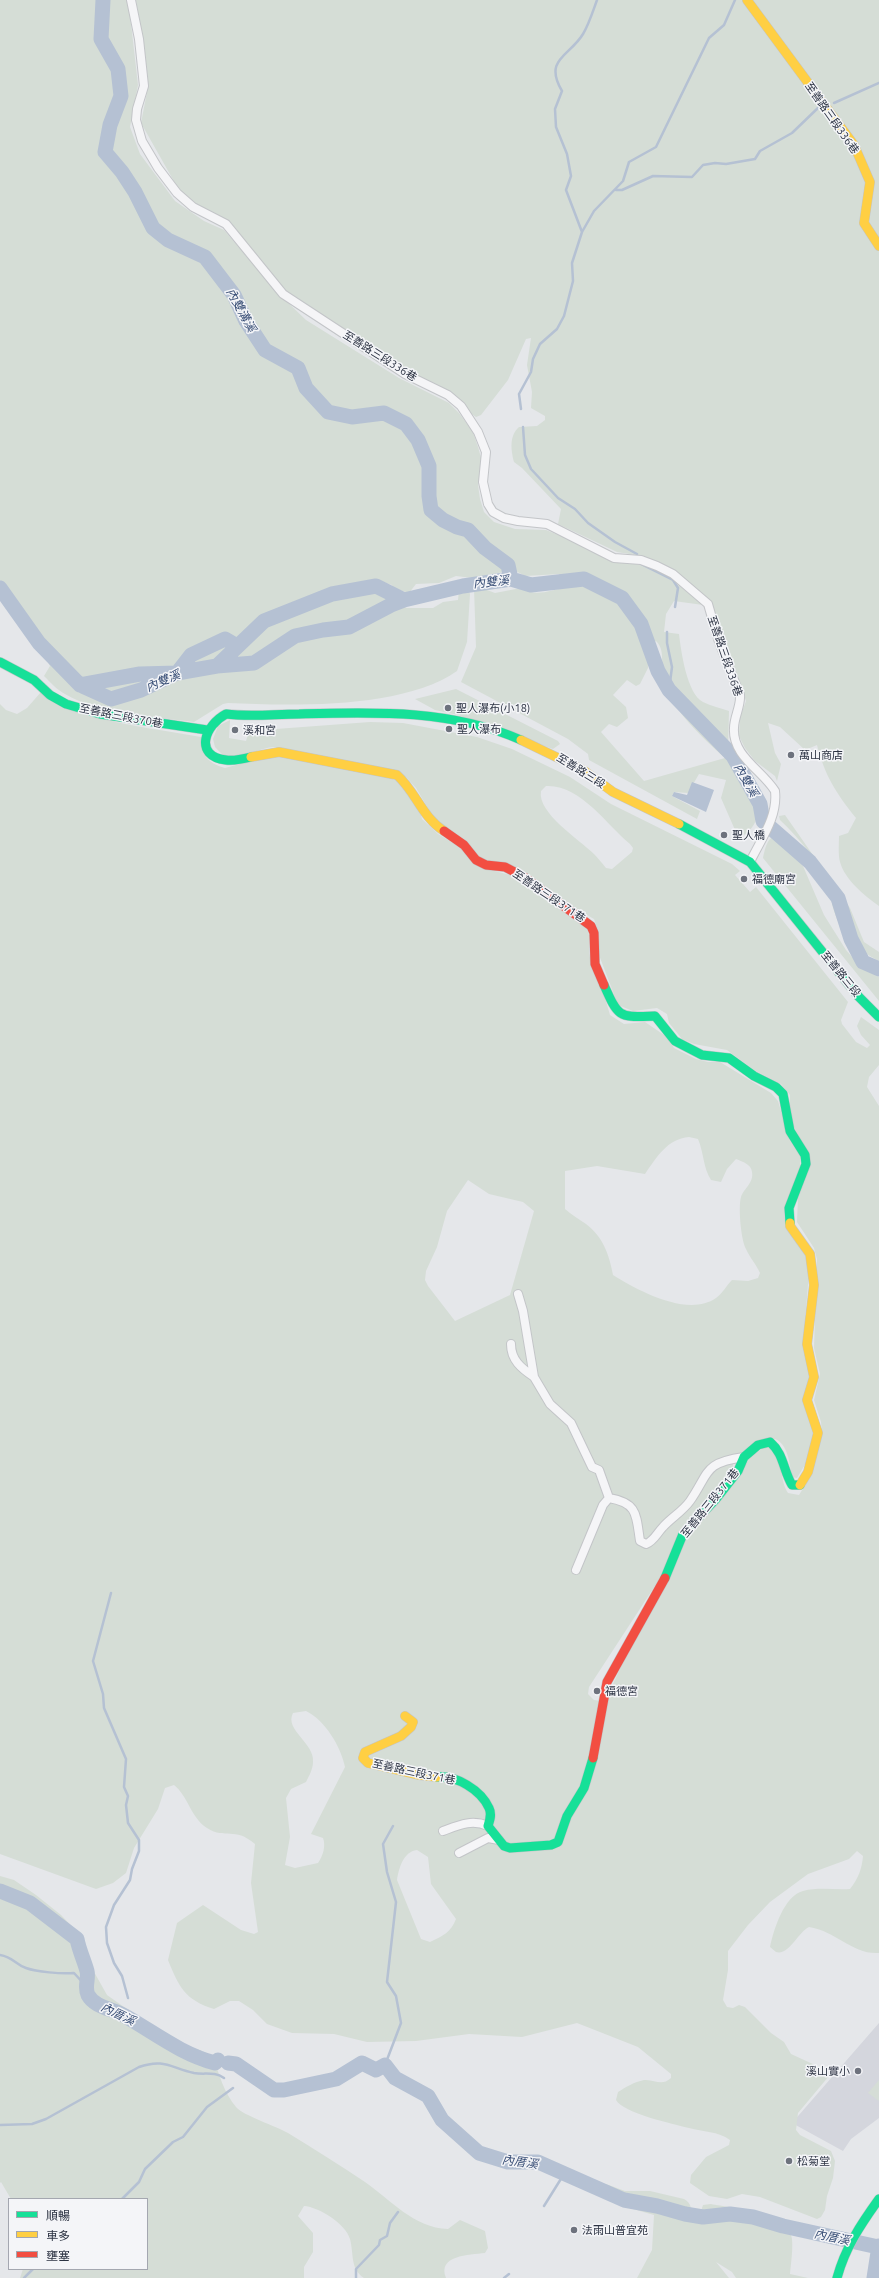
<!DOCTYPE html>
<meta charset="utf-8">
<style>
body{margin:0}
#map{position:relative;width:879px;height:2278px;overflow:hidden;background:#e5e7ea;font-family:Ubuntu,"Noto Sans TC",sans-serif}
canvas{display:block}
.legend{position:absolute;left:8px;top:2198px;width:140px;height:72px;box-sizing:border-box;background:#f4f5f8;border:1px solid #a4a7b0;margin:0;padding:5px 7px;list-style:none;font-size:12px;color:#2c3343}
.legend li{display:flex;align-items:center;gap:8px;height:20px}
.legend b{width:20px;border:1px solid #a4a7b0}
</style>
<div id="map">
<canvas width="879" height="2278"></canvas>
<ul class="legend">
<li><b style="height:5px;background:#16e098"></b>順暢</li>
<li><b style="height:5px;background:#ffcf43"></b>車多</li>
<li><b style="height:5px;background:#f24e42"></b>壅塞</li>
</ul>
</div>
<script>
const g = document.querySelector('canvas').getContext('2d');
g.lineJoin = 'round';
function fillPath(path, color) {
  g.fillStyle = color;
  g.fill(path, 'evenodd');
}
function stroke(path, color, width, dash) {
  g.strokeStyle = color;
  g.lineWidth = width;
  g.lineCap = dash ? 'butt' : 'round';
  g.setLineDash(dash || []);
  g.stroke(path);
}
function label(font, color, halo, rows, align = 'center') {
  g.font = font + ' Ubuntu,"Noto Sans TC",sans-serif';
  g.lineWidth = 3;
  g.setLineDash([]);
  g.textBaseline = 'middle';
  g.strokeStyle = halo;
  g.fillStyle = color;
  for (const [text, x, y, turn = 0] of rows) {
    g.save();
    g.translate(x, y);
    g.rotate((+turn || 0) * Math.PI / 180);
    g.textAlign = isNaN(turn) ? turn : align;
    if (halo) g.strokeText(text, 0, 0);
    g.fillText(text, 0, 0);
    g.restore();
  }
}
fillPath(new Path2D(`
 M879 2023V2118L851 2139 843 2151 792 2123Z`), '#d4d6dd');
fillPath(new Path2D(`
 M0 0H127L130 15 138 85 130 127 140 154 175 201 204 221 224 230 279 294 306 320 399 378 449 403 459 413 473 432 478 447 482 461 478 485 480 499 484 512 494 522 515 529 546 530 581 544 615 562 632 563 648 567 671 579 703 605 674 601 666 614 664 632 679 634C681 651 687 694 703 702 711 706 721 708 729 711L728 750 736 764 757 812C757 826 749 831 739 839L721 798 726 780 699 774 688 793 674 792 672 796 700 811 697 819 589 760 588 754 568 739 461 682 476 647 474 588 479 587 495 593 521 588C536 597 549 591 565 587L559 574 525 576 514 570 472 578 456 576 439 583 416 584 409 593 393 588 392 585 380 581 378 582 377 587 389 601 407 608H433L443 602 458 600 459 590 468 589 470 594 467 642 457 671C403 709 292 706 228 703L223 704 194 722C156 717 98 714 65 694 57 690 50 682 44 676L50 666 29 628 0 597ZM656 641C667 651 659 670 663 682 672 710 703 738 725 758L644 781 601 732 609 724 617 727 628 718 626 707 613 695 627 680 636 686 640 684 648 668 649 646Z
 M136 0H879V906C865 896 845 880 840 862 838 854 839 844 839 836L848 833 856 818C836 793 825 776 817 745L805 750 780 727 768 723 775 753 781 764 777 781 775 776 755 761 745 748 739 736 740 717 746 701 710 604 674 570 642 556 617 552 558 524 561 509 522 468 514 462C511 450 509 436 519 427L537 426 545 420V416L531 408 532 392 527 365 531 338 526 339 508 380 481 415 476 417 285 290 229 221 196 204 180 192 141 123 148 87Z
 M456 689 558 741 560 744 553 749 458 715 435 710 415 699Z
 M41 692C87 723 147 727 201 737 201 754 207 763 225 768L278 754 346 769 386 775 400 783 418 804 422 819 438 834 460 847 474 863 483 868 514 876 586 927 589 935V953L593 971 605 998 610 1015 624 1024 645 1022 667 1037 674 1048 696 1059 708 1062H720L771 1093 778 1101 790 1141 800 1155V1168L784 1213 786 1229 802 1248 806 1258 809 1272 803 1348 811 1377 805 1400 813 1428V1443L809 1458 797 1478 792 1477C790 1467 789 1455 784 1447 771 1425 744 1450 733 1461V1469L684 1527 677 1539 662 1575 589 1687 588 1694 594 1700 601 1701 607 1697 636 1634 653 1609 671 1572 688 1533 722 1498 752 1455 767 1446C785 1455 778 1478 788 1493L799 1495 809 1479 822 1434 821 1422 814 1400 820 1374 814 1348 817 1259 814 1248 797 1222 798 1198 809 1168V1157L790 1119V1095L781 1084 754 1070 727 1050 694 1044 682 1039 669 1023 667 1014 657 1008 633 1011 618 1005 599 955V933L594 919 564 902 519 869 506 864 485 860 475 854 464 839 435 820 416 788 407 778 396 771 274 747C261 747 237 761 227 757 223 756 218 750 215 747L213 739 218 726 230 720 229 738 246 741 249 731 370 722 403 723 477 737 512 749 570 777 611 804 732 864 740 871 735 875 750 892 756 887 848 1002 841 1020 842 1024 856 1042 867 1048 870 1045 861 1035 857 1026 861 1017 879 1030V1065L869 1077 867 1087 879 1106V1953C853 1955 836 1931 809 1927 798 1932 789 1956 776 1952L770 1947C774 1929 784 1896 803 1891 818 1887 835 1890 850 1889 858 1879 862 1869 863 1856L857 1851 849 1859 808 1874 770 1902 748 1925 728 1951V1970L723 2000 727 2007 733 2008 739 2005 745 2007 771 2033 784 2042 791 2054 828 2071 829 2076 798 2113 796 2130 800 2135 831 2151 835 2161 833 2178 827 2196 825 2210 821 2217 817 2219 760 2197 742 2194 727 2199 709 2196 690 2183 691 2175 706 2157 729 2145 730 2140C718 2131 703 2132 689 2128 673 2124 623 2113 616 2100L618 2092C626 2087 634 2082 644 2080 655 2079 661 2087 671 2078V2074L638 2047 577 2023 522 2037 469 2034 416 2041 367 2042 334 2034 292 2033 267 2024 253 2010 239 2001H230L214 2009C185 2000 179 1987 168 1960L177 1923 203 1905 241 1930 254 1934 258 1932 251 1883 255 1844C234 1826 226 1840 207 1828 191 1818 188 1796 174 1785L165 1788 158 1809 134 1848 126 1873 113 1883 96 1889 0 1854V704L6 710 17 714 27 708ZM546 786C580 784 607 825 630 844L633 848 632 852 612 869 606 868C602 863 598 858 594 854 579 839 537 813 541 791ZM689 1137 698 1139C704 1153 703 1168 711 1180L721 1182 727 1169 736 1159C743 1162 751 1164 752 1172 754 1183 744 1188 741 1197 738 1207 741 1240 746 1249 750 1258 756 1264 760 1273L758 1278 748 1281 732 1280C727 1285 722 1294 716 1298 688 1318 637 1290 613 1275 609 1254 603 1237 586 1224 579 1219 572 1215 565 1209V1171L597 1166 645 1174C657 1157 667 1139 689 1137ZM468 1180 489 1194 523 1202 534 1211 510 1295 455 1321 428 1286 425 1280 426 1271 437 1247 447 1211ZM306 1711C325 1720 341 1747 345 1767L311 1834 323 1838C326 1846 323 1856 318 1863L295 1868 285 1865 290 1837 286 1798 291 1789 306 1782C309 1776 313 1769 313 1762 315 1743 284 1730 293 1713ZM417 1850 428 1857 431 1884 456 1919C451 1932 443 1936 430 1942L421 1939 397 1880C399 1868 403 1852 417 1850Z
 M785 815 850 908 864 942 879 952V961C856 949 842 936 834 911 831 903 831 895 828 887 819 862 800 839 780 820L779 816Z
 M777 835 803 866 824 915 846 950 860 966 879 977V1001L763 858C765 849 767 837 777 835Z
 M0 1876 14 1880 36 1895 61 1915 81 1936 89 1963 107 1995 175 2043 200 2050 214 2057C218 2074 225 2094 236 2107 244 2116 276 2126 288 2133 314 2149 340 2165 365 2182 391 2200 414 2228 448 2229L460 2220 485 2231 488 2248 485 2253C469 2255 437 2255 446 2278H364C350 2269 354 2254 350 2239 346 2224 319 2207 304 2206L298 2216 313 2233V2252L304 2267V2278H20L23 2269H147V2199H11L1 2182 0 2183Z
 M879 2080V2101L868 2093Z
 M606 2184 625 2191H650L684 2199C692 2203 692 2211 691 2219L697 2223 703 2205 711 2204C731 2208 790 2213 792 2239 793 2250 791 2263 790 2274L808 2278H736L732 2272 716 2262 729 2278H637L652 2250 654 2215 626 2207 597 2191Z`), '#d5ddd6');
fillPath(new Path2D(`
 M692 782 714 790 706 812 672 796 674 792 687 795Z`), '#b5c1d3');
stroke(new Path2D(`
 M98 6 101 8
 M834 103 879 83
 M616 190H622L653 176 692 177 703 165 715 163 726 164 755 159 760 151 792 133 819 107
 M582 232 566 190 571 176 567 154 556 127 555 109 562 91C543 59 570 56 583 34 589 24 593 11 597 0
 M521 409 519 394 531 372 533 359 540 344 557 329 564 316 573 281 572 263 582 232 594 211 623 181 629 162 656 147 709 38 724 25 735 0
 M523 427 525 455 531 469 558 498 575 509 588 523 615 542 637 554
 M641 564 673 580 678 588 675 607
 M667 632V643L672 667 669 690
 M111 1593 93 1661 103 1694 104 1708 126 1759 124 1787 128 1796 126 1805 128 1823 139 1840V1851L132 1869 130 1880 114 1905 106 1927 107 1943 114 1963 122 1976 128 1998
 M0 1955C13 1957 15 1964 26 1968 37 1972 61 1974 74 1973L85 1985
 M385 2065 401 2023 396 1996 387 1982 396 1902 387 1872 383 1844 393 1826
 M0 2125 32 2124 46 2119 139 2067C164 2058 171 2068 194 2073 205 2075 214 2071 224 2078
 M122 2199 139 2182 145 2169 173 2142 183 2137 207 2107 233 2088
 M544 2206 564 2174
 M24 2278 33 2269
 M356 2278V2269L379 2245 380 2240 387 2236 390 2223 398 2212
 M504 2278 509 2274`), '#b5c1d3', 2.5);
stroke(new Path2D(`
 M103 0 101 39 118 69 121 96 110 125 105 152 122 172 135 192 153 228 168 240 205 257 234 295 246 321 265 350 298 368 306 388 328 412 352 417 384 413 406 424 418 440 429 466V496L431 510 443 520 457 527 468 530 485 548 508 565 511 579
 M0 588 39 643 80 685 111 699 141 690 177 673 217 666 264 621 332 594 376 586 404 600 463 586 511 579 531 585 584 579 622 598 641 624 658 671 669 690 733 756 760 804 763 821 810 862 838 898 851 939 863 962 879 969
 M217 666 254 663 295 636 323 630 349 627 391 605 404 600
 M80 685 140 674 177 673 191 655 225 639 237 646
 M0 1891 30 1903 77 1939C79 1950 84 1960 87 1971 89 1979 84 1987 88 1995 95 2008 114 2009 125 2016 155 2033 181 2054 215 2063L218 2060
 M228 2063 236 2064 274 2090H284L336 2079 362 2063 376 2070 385 2065 395 2078 428 2096 442 2120 479 2153 508 2162H538L624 2200 657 2206 685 2214 703 2217 730 2214 753 2217 783 2226 878 2247
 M874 2278 879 2246`), '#b5c1d3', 15);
const street = new Path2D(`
 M131 0 139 39 144 86 137 109 136 120 142 141 158 168 177 193 193 207 226 224 283 294 405 374 448 395 461 406 478 432 486 452 483 482 488 504 493 512 504 518 518 521 547 524 614 558 641 560 657 566 673 574 708 604 719 642 740 695C741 706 734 717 734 728 732 756 762 770 775 791 778 817 761 839 750 862
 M518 1294 523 1311 534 1377 550 1404 571 1423 592 1467 599 1470 609 1498C638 1503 636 1515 640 1541L646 1544C654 1541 657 1533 663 1527 671 1518 683 1511 690 1501 710 1472 703 1463 744 1457
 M511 1344C511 1360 521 1368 534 1377
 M576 1570 603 1505 609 1498
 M443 1831C459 1825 472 1819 488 1826
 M459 1853 488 1838 499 1840`);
const fast = new Path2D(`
 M0 662 34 680 50 695 66 704 100 714 207 730
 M251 757C243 759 234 761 226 760 193 756 205 725 226 714 251 717 274 714 299 714 374 712 451 709 521 740
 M679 824 750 862 858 996 879 1017
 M604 985C619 1019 619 1017 655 1016L675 1041 702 1055 729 1058 754 1076 776 1087 783 1094 790 1131 805 1155 806 1164 789 1208 790 1223
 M665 1578 683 1534 716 1499 738 1471 744 1457 758 1445 770 1442C784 1454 783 1470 792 1485H800
 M437 1777C456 1775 481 1790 489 1808 492 1814 490 1820 488 1826L504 1846 510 1848 551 1845 558 1842 567 1816 584 1788 593 1758
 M837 2278C845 2248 861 2224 879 2199`);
const slow = new Path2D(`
 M747 0 854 145 870 182 864 223 879 246
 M521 740 583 770 613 792 679 824
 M251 757 279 752 397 775C416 792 422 817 444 831
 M790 1223V1226L810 1254 814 1285 807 1344 814 1377 807 1400 818 1433 808 1472 800 1485
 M405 1716 413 1722 411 1727 401 1736 365 1752 363 1758 368 1763 419 1775 437 1777`);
const jam = new Path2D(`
 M444 831 464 845 476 860 486 865 505 867 524 877 591 926 594 933 595 964 604 985
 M593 1758 607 1682 665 1578`);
stroke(street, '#c3c5c8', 10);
stroke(fast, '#c3c5c8', 10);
stroke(slow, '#c3c5c8', 10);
stroke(jam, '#c3c5c8', 10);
stroke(street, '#f5f5f7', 8);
stroke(fast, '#16e098', 9);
stroke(slow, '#ffcf43', 9);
stroke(jam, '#f24e42', 9);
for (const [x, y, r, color] of [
 [448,708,4,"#6d727d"],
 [449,729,4,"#6d727d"],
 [235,730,4,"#6d727d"],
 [791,755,4,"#6d727d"],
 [724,835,4,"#6d727d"],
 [744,879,4,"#6d727d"],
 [597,1691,4,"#6d727d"],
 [858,2071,4,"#6d727d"],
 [789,2161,4,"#6d727d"],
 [574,2230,4,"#6d727d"]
]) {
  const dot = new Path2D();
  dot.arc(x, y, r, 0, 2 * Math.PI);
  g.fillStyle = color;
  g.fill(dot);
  stroke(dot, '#f4f5f8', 1.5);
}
label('11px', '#2c3343', '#f4f5f8', [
 ["至善路三段336巷",832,118,55],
 ["至善路三段336巷",380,356,32],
 ["至善路三段336巷",725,656,71],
 ["至善路三段370巷",121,716,11],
 ["至善路三段",581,771,32],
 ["至善路三段371巷",549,896,34],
 ["至善路三段",841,974,51],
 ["至善路三段371巷",710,1503,-51],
 ["至善路三段371巷",414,1772,12]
]);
label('11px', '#2c3343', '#f4f5f8', [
 ["聖人瀑布(小18)",456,708],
 ["聖人瀑布",457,729],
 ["溪和宮",243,730],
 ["萬山商店",799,755],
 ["聖人橋",732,835],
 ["福德廟宮",752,879],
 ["福德宮",605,1691],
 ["溪山實小",850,2071,"right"],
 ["松菊堂",797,2161],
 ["法雨山普宜苑",582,2230]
], 'left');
label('italic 12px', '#384e76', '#f4f5f8', [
 ["內雙溝溪",241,310,61],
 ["內雙溪",491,582,-6],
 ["內雙溪",163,681,-23],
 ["內雙溪",746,780,61],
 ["內厝溪",118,2014,26],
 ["內厝溪",520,2162,8],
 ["內厝溪",832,2237,12]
]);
</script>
